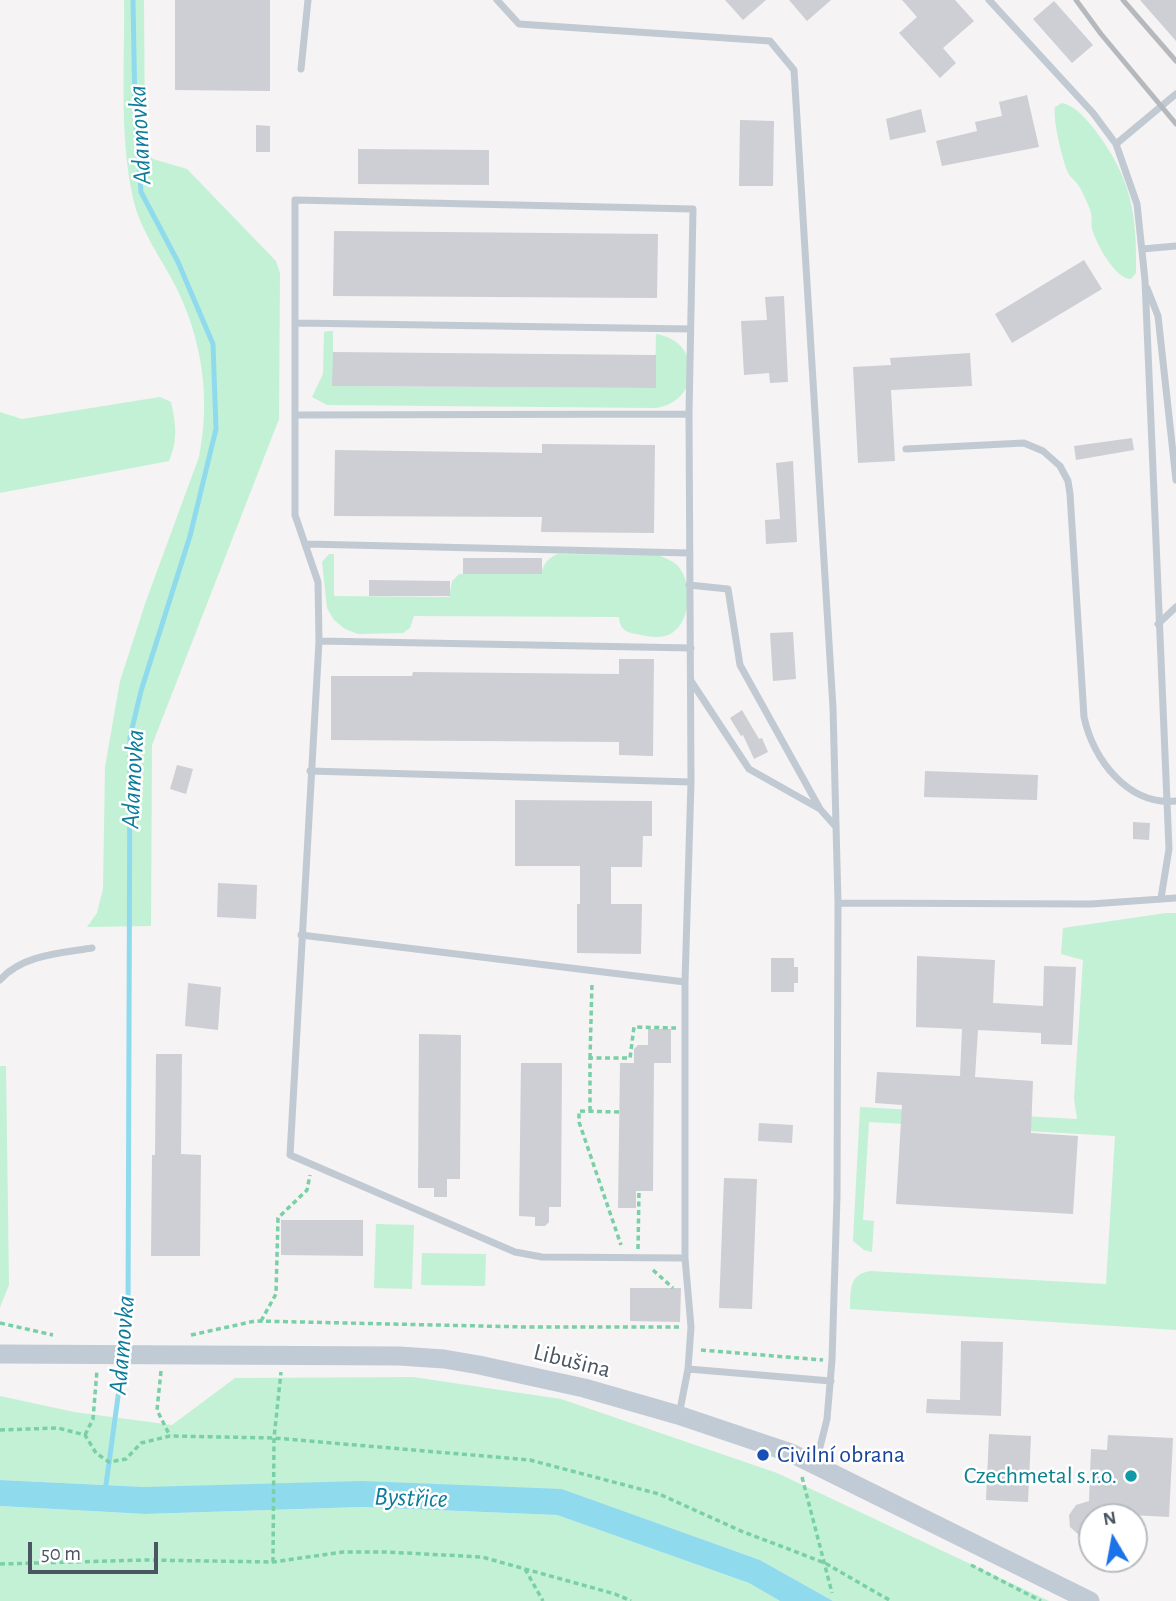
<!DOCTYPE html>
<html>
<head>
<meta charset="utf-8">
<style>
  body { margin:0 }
  #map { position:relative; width:1176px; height:1601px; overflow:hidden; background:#f5f3f3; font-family:"Alegreya Sans",sans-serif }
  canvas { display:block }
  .north { position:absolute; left:1078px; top:1503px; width:70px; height:70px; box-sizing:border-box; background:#fff; border:2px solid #b7bbc0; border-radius:50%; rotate:350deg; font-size:19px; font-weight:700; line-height:28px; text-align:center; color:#4a5661 }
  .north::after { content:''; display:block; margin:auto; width:24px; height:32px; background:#1a73e8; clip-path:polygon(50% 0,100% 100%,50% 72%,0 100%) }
  .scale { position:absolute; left:28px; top:1542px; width:130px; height:32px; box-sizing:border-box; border:4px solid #4a5661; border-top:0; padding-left:9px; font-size:21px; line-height:24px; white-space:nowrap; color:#4a5661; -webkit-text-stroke:5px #fff; paint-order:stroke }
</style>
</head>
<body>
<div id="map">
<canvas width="1176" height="1601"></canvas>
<div class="north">N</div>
<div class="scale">50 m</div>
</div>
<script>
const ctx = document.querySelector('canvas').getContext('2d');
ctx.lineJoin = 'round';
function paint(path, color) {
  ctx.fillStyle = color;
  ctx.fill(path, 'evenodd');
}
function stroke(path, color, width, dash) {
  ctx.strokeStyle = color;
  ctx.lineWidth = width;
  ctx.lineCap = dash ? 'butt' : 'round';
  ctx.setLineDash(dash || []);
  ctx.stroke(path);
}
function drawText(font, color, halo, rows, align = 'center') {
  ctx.font = font + ' "Alegreya Sans",sans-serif';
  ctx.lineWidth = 5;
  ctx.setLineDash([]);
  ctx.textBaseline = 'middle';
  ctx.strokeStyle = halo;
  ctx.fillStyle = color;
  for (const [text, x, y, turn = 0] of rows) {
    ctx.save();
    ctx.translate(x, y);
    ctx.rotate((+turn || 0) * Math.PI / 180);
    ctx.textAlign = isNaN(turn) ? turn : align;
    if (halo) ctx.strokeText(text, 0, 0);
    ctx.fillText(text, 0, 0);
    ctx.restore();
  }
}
paint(new Path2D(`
  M 124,0 L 144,0 L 145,149 L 153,159 L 187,169 L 276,261 L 280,273 L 279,419 L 152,745 L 151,926 L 87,927 L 97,913 L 103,889 L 105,767 L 120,681 L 146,601 L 199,457 C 211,398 202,338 175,285 C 160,256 140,230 133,198 C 119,134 125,65 124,0 Z
  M 1062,103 C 1076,106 1086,119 1095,130 C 1132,179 1137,214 1136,273 L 1131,279 C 1115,279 1096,243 1092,229 C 1091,223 1092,218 1091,213 C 1090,208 1087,203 1085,198 C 1080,186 1078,184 1070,176 C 1064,169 1052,117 1055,107 Z
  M 329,331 L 333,331 L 333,386 L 655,388 L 656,334 C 702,341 702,401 656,408 L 327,405 L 312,397 L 323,374 L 324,332 Z
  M 160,397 L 171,402 C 176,424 178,440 169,461 L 0,493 L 0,412 L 22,419 Z
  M 329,554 L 334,554 L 334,596 L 449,597 L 452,581 L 459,574 L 541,574 C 544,563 548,558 558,554 L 658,555 C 665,558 671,560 677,565 C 694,582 691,626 668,635 C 657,639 647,636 636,634 C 625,632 620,629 619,617 L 414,616 L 410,628 L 403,633 L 358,634 L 345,629 L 334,620 L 327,608 L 322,562 Z
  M 1166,913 L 1176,913 L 1176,1330 L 850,1309 C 851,1290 848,1275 870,1271 L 1106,1284 L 1115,1136 L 869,1122 L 863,1220 L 874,1221 L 872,1252 L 864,1250 L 853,1241 L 860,1107 L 1077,1119 L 1074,1099 L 1083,960 L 1061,954 L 1063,928 Z
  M 0,1066 L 6,1066 L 9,1285 L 0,1307 Z
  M 376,1224 L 414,1225 L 412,1289 L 374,1288 Z
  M 422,1253 L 486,1254 L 485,1286 L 421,1285 Z
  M 413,1377 L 561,1399 L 777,1473 L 1049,1601 L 833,1601 L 760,1560 L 562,1489 L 145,1487 L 0,1480 L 0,1396 L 74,1412 L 172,1425 L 235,1378 Z
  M 0,1506 L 145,1514 L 362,1507 L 557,1515 L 749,1583 L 780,1601 L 0,1601 Z`), '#c3f1d5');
paint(new Path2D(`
  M 0,1480 L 145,1487 L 362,1481 L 562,1489 L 760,1560 L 833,1601 L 780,1601 L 749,1583 L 557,1515 L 362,1507 L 145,1514 L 0,1506 Z`), '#90daee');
stroke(new Path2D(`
  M 124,1350 L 128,1321 L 130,737 L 141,691 L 190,536 L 216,429 L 213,344 L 178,262 L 141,192 L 135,112 L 133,0
  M 105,1492 L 123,1360`), '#90daee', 5);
paint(new Path2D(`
  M 175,0 L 270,0 L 270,91 L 175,90 Z
  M 725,0 L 766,0 L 743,20 Z
  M 789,0 L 831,0 L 807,21 Z
  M 902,0 L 955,0 L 974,21 L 943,48 L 956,63 L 940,78 L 899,33 L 917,17 Z
  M 1140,0 L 1176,0 L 1176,41 Z
  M 1054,1 L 1093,45 L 1072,63 L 1033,19 Z
  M 1027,95 L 1039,147 L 942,166 L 936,141 L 977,131 L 975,122 L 1002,116 L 999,102 Z
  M 921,109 L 926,132 L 890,140 L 886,119 Z
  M 740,120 L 774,121 L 773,186 L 739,186 Z
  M 256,125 L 270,126 L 270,152 L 256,152 Z
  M 358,149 L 489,150 L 489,185 L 358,184 Z
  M 334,231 L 658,234 L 657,298 L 333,296 Z
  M 1084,260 L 1102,289 L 1012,343 L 995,314 Z
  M 784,296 L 788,382 L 770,383 L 769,373 L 744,375 L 741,321 L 767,320 L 765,297 Z
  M 333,352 L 656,355 L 656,388 L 332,386 Z
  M 970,353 L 972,386 L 891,390 L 895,461 L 858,463 L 853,367 L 891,365 L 890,358 Z
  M 1132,438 L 1134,450 L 1076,460 L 1074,446 Z
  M 542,444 L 655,445 L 654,533 L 541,532 L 542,517 L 334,516 L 335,450 L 542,453 Z
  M 793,461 L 797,542 L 766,544 L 765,520 L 780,519 L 776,463 Z
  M 463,558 L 542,558 L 542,574 L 463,574 Z
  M 369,580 L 450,581 L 450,596 L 369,596 Z
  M 793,632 L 796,679 L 773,681 L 770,633 Z
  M 619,659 L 654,659 L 653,756 L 619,755 L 619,742 L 331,740 L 331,676 L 412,676 L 413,672 L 619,674 Z
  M 742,710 L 759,739 L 762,738 L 768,752 L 754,759 L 743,735 L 741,736 L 730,718 Z
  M 177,765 L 193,769 L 186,794 L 170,789 Z
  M 925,771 L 1038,775 L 1037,800 L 924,797 Z
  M 515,800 L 652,801 L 652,836 L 643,836 L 642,867 L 611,867 L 611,904 L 642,904 L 641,954 L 577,953 L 577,904 L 580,904 L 580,866 L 515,866 Z
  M 1133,822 L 1150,823 L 1149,840 L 1133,839 Z
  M 218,883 L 257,885 L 256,919 L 217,917 Z
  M 917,956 L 995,960 L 993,1003 L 1043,1006 L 1044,966 L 1076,967 L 1072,1045 L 1041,1044 L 1041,1033 L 978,1030 L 975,1077 L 1033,1081 L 1031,1133 L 1078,1136 L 1073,1214 L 896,1204 L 902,1105 L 875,1103 L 877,1072 L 960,1076 L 962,1029 L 916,1027 Z
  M 771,958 L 794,958 L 794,967 L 798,967 L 798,983 L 794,983 L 794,992 L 771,992 Z
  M 188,983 L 221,987 L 218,1030 L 185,1026 Z
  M 648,1029 L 671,1029 L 671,1063 L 654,1063 L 653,1191 L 636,1191 L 636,1208 L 618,1208 L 620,1063 L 634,1063 L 634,1049 L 638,1045 L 648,1045 Z
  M 419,1034 L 461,1035 L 460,1179 L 447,1179 L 447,1197 L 434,1197 L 434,1188 L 418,1188 Z
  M 156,1054 L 182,1054 L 181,1154 L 201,1155 L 200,1256 L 151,1256 L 152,1155 L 155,1155 Z
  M 521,1063 L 562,1063 L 561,1207 L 549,1207 L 549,1222 L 545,1226 L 535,1226 L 535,1217 L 519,1216 Z
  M 759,1123 L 793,1125 L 792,1143 L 758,1141 Z
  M 724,1178 L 757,1179 L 752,1309 L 719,1308 Z
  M 281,1220 L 363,1220 L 363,1256 L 281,1255 Z
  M 630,1288 L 681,1288 L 680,1322 L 630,1321 Z
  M 961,1341 L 1003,1342 L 1001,1416 L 926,1413 L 927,1399 L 960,1400 Z
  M 989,1434 L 1031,1436 L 1028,1502 L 986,1500 Z
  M 1108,1435 L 1173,1438 L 1169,1517 L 1112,1514 L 1111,1517 L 1092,1517 L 1092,1538 L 1080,1536 L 1070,1527 L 1069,1515 L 1076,1505 L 1089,1501 L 1091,1449 L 1107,1450 Z`), '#cdcfd5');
stroke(new Path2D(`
  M 590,1058 L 592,983
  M 590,1111 L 590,1058 L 630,1058 L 634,1027 L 676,1028
  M 619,1112 L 579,1111 L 579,1122 L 621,1245
  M 638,1249 L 639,1191
  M 653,1270 L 673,1288
  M 261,1321 L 276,1294 L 278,1218 L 307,1190 L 310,1175
  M 0,1323 L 53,1335
  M 191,1335 L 255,1321 L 526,1327 L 679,1327
  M 701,1350 L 823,1360
  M 161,1371 L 157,1410 L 170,1436
  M 0,1430 L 58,1428 L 85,1435 L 96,1453 L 109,1462 L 126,1459 L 141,1443 L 170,1436 L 274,1438 L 530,1460 L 659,1494 L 741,1531 L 825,1563 L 891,1601
  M 85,1435 L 93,1419 L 97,1370
  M 802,1477 L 832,1593
  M 273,1562 L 274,1438 L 281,1372
  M 0,1564 L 146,1560 L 273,1562 L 343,1552 L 386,1552 L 482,1557 L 615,1594 L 631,1601
  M 971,1565 L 1041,1601
  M 525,1569 L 543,1601`), '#7ad0a6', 3.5, [5, 3.5]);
stroke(new Path2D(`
  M 497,0 L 519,24 L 770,41 L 794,70 L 833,708 L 838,903 L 837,1197 L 832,1360 L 827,1419 L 816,1463
  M 989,0 L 1093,113 L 1116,144
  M 301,69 L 308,0
  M 1142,249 L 1176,246
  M 1147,288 L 1158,316 L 1176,480
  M 297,323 L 690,329
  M 296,415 L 689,414
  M 906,449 L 1024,443 L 1043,451 L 1060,466 L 1068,481 L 1070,494 L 1084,717 C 1093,759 1128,806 1176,801
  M 307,544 L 690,553
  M 689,585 L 728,589 L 740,665 L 820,809 L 836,827
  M 1158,624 L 1176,607
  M 319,641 L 691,648
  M 691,681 L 749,769 L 820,809
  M 310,771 L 691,782
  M 1161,898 L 1169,849 L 1145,280 L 1137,204 L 1116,144 L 1176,94
  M 838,903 L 1091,904 L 1176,898
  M 301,935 L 685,982
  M 0,980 C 22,955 61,953 92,948
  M 688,1369 L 831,1381
  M 679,1415 L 688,1369 L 691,1327 L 685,1258 L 685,982 L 691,782 L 689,414 L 693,209 L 295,200 L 295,515 L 318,582 L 319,641 L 290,1155 L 515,1252 L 542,1257 L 685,1258`), '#c1cad2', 7);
stroke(new Path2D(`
  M 0,1354 L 399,1356 L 444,1359 L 479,1365 L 584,1388 L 678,1415 L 791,1453 L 1090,1601`), '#c1cbd6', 19);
stroke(new Path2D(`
  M 1076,0 L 1101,34 L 1176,124
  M 1123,0 L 1176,61`), '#b5b8bd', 5);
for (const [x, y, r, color] of [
  [763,1455,7,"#1a4fb4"],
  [1131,1476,7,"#0f9aa8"]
]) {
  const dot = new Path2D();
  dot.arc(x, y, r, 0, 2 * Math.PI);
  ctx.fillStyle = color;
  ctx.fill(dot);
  stroke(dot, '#fff', 2.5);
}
drawText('24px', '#4a5661', '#fff', [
  ["Libušina",572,1361,14]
]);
drawText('24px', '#164399', '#fff', [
  ["Civilní obrana",777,1455]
], 'left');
drawText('24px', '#0d838f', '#fff', [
  ["Czechmetal s.r.o.",1117,1476]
], 'right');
drawText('italic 26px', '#0c7c9b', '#fff', [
  ["Adamovka",140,135,-93],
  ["Adamovka",133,779,-87],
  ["Adamovka",122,1345,-85],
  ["Bystřice",411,1498,2]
]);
</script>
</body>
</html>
